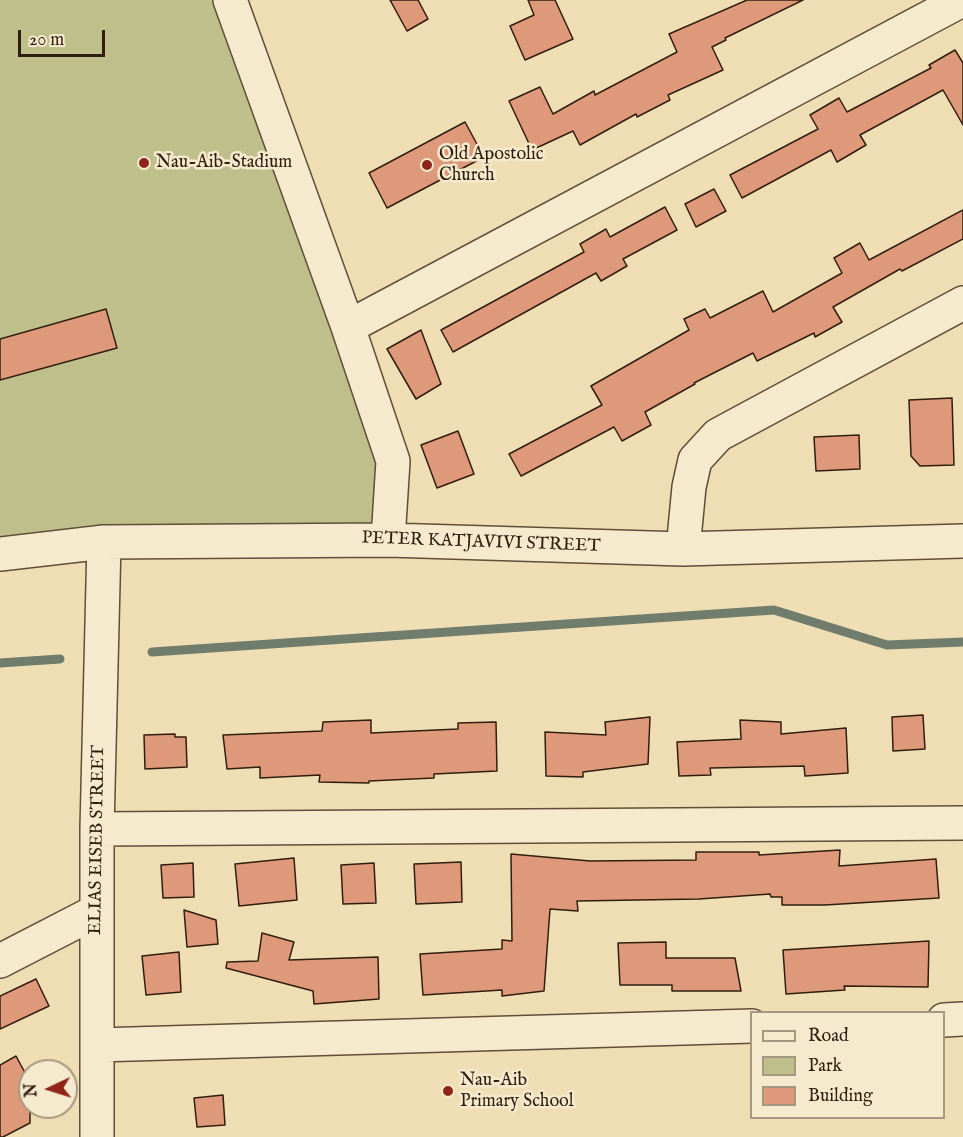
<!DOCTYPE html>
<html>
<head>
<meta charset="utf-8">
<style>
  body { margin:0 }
  #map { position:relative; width:963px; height:1137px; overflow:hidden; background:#efddb4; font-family:"IM FELL English",serif }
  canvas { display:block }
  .legend { position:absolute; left:750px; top:1011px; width:195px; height:108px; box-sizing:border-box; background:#f5e9ce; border:2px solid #a79881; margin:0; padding:8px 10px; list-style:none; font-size:18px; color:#311e0e }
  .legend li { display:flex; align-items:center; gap:12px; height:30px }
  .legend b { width:30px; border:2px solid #a79881 }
  .north { position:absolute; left:18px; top:1059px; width:60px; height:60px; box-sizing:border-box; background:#f5e9ce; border:2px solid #a79881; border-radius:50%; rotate:266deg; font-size:16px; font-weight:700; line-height:24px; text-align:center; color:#311e0e }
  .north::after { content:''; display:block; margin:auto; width:21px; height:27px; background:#8f2418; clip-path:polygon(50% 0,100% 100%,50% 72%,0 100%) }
  .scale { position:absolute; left:18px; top:30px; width:87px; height:27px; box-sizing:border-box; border:3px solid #311e0e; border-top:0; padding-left:8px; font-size:18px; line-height:21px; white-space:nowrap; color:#311e0e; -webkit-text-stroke:4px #f5e9ce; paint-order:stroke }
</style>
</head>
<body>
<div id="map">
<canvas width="963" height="1137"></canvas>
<ul class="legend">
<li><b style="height:8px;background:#f5e9ce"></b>Road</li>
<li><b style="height:16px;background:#bebf8a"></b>Park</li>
<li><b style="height:16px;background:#de987a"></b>Building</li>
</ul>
<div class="north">N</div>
<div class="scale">20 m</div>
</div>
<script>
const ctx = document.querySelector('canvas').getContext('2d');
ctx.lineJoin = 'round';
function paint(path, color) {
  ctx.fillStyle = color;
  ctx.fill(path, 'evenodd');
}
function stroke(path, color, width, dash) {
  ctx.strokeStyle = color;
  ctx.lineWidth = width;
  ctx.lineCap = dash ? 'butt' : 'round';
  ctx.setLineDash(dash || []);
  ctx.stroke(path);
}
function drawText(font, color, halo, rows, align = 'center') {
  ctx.font = font + ' "IM FELL English",serif';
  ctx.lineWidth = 5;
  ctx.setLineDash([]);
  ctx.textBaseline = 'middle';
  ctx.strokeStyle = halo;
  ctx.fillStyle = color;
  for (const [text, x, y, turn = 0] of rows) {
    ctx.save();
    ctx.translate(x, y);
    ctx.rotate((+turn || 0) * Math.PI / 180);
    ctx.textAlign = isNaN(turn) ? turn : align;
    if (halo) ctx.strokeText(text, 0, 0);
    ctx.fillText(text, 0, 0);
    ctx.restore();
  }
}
paint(new Path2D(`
  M 0,0 L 230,0 L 393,461 L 388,540 L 0,554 Z`), '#bebf8a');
stroke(new Path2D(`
  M 152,652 L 774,610 L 887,645 L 963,642
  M 0,663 L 60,659`), '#707d6d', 9);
const building = new Path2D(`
  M 390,0 L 418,0 L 428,19 L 407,31 Z
  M 528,0 L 555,0 L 573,39 L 525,60 L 510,26 L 534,15 Z
  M 747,0 L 803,0 L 725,38 L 726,40 L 712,47 L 723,70 L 668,95 L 670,100 L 637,117 L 636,114 L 580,145 L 573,131 L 532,150 L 509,101 L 540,87 L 553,114 L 594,91 L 595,95 L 677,52 L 669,34 Z
  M 955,50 L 963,63 L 963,125 L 943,90 L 860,135 L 866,145 L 837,162 L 831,150 L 742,198 L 730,175 L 818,129 L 810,115 L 839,98 L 847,112 L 931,68 L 929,65 Z
  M 465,122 L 484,157 L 387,208 L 369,173 Z
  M 714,189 L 726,211 L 696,227 L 685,204 Z
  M 665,207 L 677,230 L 623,259 L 627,266 L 601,281 L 596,273 L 453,352 L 441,330 L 584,252 L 580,244 L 606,229 L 610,237 Z
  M 963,210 L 963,239 L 902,271 L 900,269 L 833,307 L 842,322 L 815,337 L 814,333 L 757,361 L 753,353 L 694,383 L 695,384 L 645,412 L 651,425 L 622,441 L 614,427 L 521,476 L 509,454 L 602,405 L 591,386 L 689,330 L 684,319 L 705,309 L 710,318 L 763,291 L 773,312 L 842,273 L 834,258 L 860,243 L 869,260 Z
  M 106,309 L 117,348 L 0,380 L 0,339 Z
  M 421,330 L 441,384 L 416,399 L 387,349 Z
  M 952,398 L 954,465 L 920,466 L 911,456 L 909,400 Z
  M 458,431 L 474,474 L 437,488 L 421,445 Z
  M 859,435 L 860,469 L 816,471 L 814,437 Z
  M 923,715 L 925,749 L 893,751 L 892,717 Z
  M 650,717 L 648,764 L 583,772 L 583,777 L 546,776 L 545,732 L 606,735 L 605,722 Z
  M 371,720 L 371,733 L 458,729 L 458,723 L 496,722 L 497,771 L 434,774 L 434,778 L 369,781 L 369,783 L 319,782 L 320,775 L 260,778 L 260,767 L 227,769 L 223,735 L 322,731 L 323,722 Z
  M 740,720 L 781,722 L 781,734 L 846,728 L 848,773 L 805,776 L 804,766 L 710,768 L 711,775 L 679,776 L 677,742 L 741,739 Z
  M 175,734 L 175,737 L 186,737 L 187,767 L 145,769 L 144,735 Z
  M 840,850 L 839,866 L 936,859 L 939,898 L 825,905 L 782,905 L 782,897 L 771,897 L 770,894 L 699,899 L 577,901 L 578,911 L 550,909 L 544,991 L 502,996 L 502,990 L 423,995 L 420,954 L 502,949 L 502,940 L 512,941 L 511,854 L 590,861 L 696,860 L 696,852 L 759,852 L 759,855 Z
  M 294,858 L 297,900 L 239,906 L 235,864 Z
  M 461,862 L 462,902 L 416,904 L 414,864 Z
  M 193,863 L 194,897 L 163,898 L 161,865 Z
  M 374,863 L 376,903 L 343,904 L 341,865 Z
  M 184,910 L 216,920 L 218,944 L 187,947 Z
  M 262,933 L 294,942 L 289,960 L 378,957 L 379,999 L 314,1004 L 313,991 L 226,968 L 227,962 L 258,961 Z
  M 929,941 L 928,987 L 844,986 L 845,990 L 786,994 L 783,950 Z
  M 666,942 L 666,958 L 735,958 L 741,991 L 672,991 L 672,985 L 620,985 L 618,943 Z
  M 179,952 L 181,992 L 146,995 L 142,956 Z
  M 36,979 L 49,1006 L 0,1029 L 0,996 Z
  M 16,1056 L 30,1082 L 30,1123 L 3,1137 L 0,1137 L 0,1065 Z
  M 223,1095 L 225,1125 L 197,1127 L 194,1098 Z`);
paint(building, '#de987a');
stroke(building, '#311e0e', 1.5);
const street = new Path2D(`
  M 230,0 L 348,327 L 393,461 L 388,540
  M 348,327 L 962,0
  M 683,549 L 689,487 L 695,460 L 718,435 L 963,303
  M 0,554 L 104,542 L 388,540 L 683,549 L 963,541
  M 97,829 L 963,823
  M 0,961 L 97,911
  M 944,1020 L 963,1019
  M 97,1045 L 752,1026
  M 97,1137 L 97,829 L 104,542`);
stroke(street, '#604e38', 36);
stroke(street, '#f5e9ce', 33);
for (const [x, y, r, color] of [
  [144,163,6,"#8f2418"],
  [427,165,6,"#8f2418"],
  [448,1091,6,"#8f2418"]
]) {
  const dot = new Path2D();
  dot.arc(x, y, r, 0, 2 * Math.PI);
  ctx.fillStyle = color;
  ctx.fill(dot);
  stroke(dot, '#f5e9ce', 2);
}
drawText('18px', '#311e0e', '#f5e9ce', [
  ["Old Apostolic",439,155],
  ["Church",439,176],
  ["Nau-Aib-Stadium",156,163],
  ["Nau-Aib",460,1081],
  ["Primary School",460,1102]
], 'left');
drawText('18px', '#311e0e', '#f5e9ce', [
  ["PETER KATJAVIVI STREET",481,543,2],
  ["ELIAS EISEB STREET",98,840,-89]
]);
</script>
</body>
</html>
